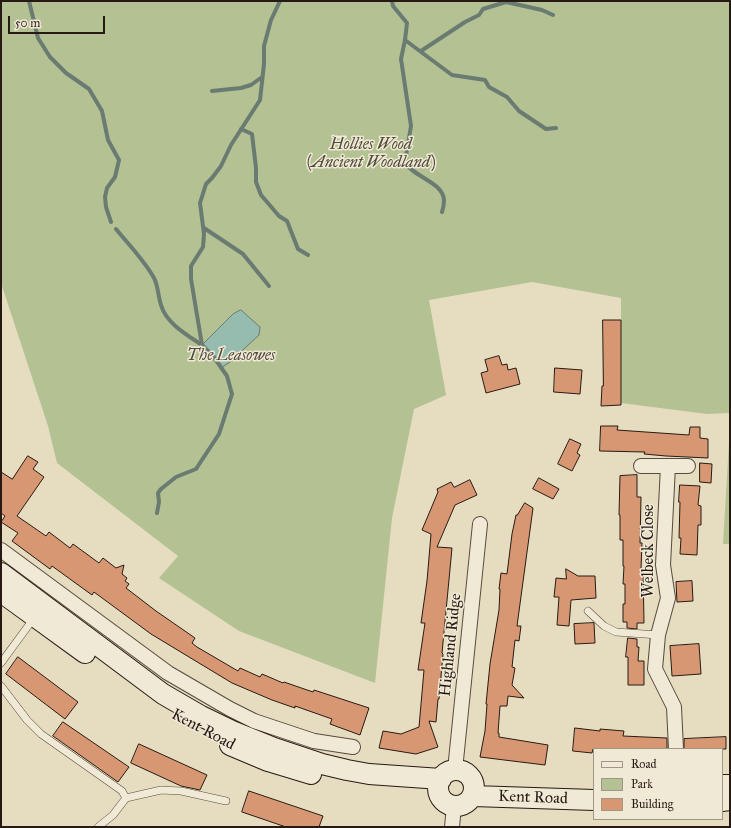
<!DOCTYPE html>
<html>
<head>
<meta charset="utf-8">
<style>
  body { margin:0 }
  #map { position:relative; width:731px; height:828px; overflow:hidden; background:#e6ddc0; font-family:"IM FELL Great Primer",serif }
  canvas { display:block }
  .frame { position:absolute; inset:0; border:2px solid #271a14; pointer-events:none }
  .legend { position:absolute; left:593px; top:748px; width:130px; height:72px; box-sizing:border-box; background:#efe9d6; border:1px solid #9f9688; margin:0; padding:5px 7px; list-style:none; font-size:12px; color:#271a14 }
  .legend li { display:flex; align-items:center; gap:8px; height:20px }
  .legend b { width:20px; border:1px solid #9f9688 }
  .scale { position:absolute; left:8px; top:16px; width:97px; height:18px; box-sizing:border-box; border:2px solid #271a14; border-top:0; padding-left:5px; font-size:12px; line-height:14px; white-space:nowrap; color:#271a14; -webkit-text-stroke:3px #efe9d6; paint-order:stroke }
</style>
</head>
<body>
<div id="map">
<canvas width="731" height="828"></canvas>
<div class="frame"></div>
<ul class="legend">
<li><b style="height:5px;background:#efe9d6"></b>Road</li>
<li><b style="height:11px;background:#b4c193"></b>Park</li>
<li><b style="height:11px;background:#d89773"></b>Building</li>
</ul>
<div class="scale">50 m</div>
</div>
<script>
const ctx = document.querySelector('canvas').getContext('2d');
ctx.lineJoin = 'round';
function paint(path, color) {
  ctx.fillStyle = color;
  ctx.fill(path, 'evenodd');
}
function stroke(path, color, width, dash) {
  ctx.strokeStyle = color;
  ctx.lineWidth = width;
  ctx.lineCap = dash ? 'butt' : 'round';
  ctx.setLineDash(dash || []);
  ctx.stroke(path);
}
function drawText(font, color, halo, rows, align = 'center') {
  ctx.font = font + ' "IM FELL Great Primer",serif';
  ctx.lineWidth = 3;
  ctx.setLineDash([]);
  ctx.textBaseline = 'middle';
  ctx.strokeStyle = halo;
  ctx.fillStyle = color;
  for (const [text, x, y, turn = 0] of rows) {
    ctx.save();
    ctx.translate(x, y);
    ctx.rotate((+turn || 0) * Math.PI / 180);
    ctx.textAlign = isNaN(turn) ? turn : align;
    if (halo) ctx.strokeText(text, 0, 0);
    ctx.fillText(text, 0, 0);
    ctx.restore();
  }
}
paint(new Path2D(`
  M 1,1 L 730,1 L 730,413 L 707,414 L 621,403 L 621,298 L 532,282 L 429,300 L 446,395 L 414,409 L 392,518 L 375,683 L 239,631 L 159,578 L 178,556 L 57,463 L 48,426 L 1,283 Z
  M 730,426 L 730,544 L 723,544 Z`), '#b4c193');
const water = new Path2D(`
  M 241,310 L 260,327 L 259,335 L 230,362 L 221,368 L 213,356 L 202,345 L 233,314 Z`);
paint(water, '#96bcb0');
stroke(water, '#6a7b72', 1);
stroke(new Path2D(`
  M 29,1 L 38,38 L 50,57 L 66,73 L 89,89 L 102,111 L 108,140 L 119,160 L 115,177 L 107,188 L 105,197 L 106,207 L 111,222
  M 392,1 L 393,6 L 407,23 L 405,40 L 452,75 L 485,80 L 489,87 L 507,97 L 519,111 L 546,129 L 556,128
  M 405,40 L 401,59 L 411,126 L 405,162 C 413,177 443,182 444,200 C 444,204 443,209 442,212
  M 421,51 L 465,22 L 479,15 L 483,9 L 506,2 L 542,10 L 553,15
  M 212,91 L 241,88 L 251,85 L 262,77
  M 241,129 L 252,134 L 256,168 L 256,182 L 261,195 L 279,216 L 287,221 L 298,249 L 308,255
  M 204,228 L 243,254 L 269,286
  M 116,229 C 129,245 144,260 154,278 C 158,285 158,296 161,305 C 166,323 187,335 202,345
  M 157,513 L 159,502 L 158,493 L 161,489 L 176,477 L 196,469 L 219,434 L 232,394 L 227,376 L 213,356 L 202,345 L 191,279 L 191,266 L 203,247 L 204,234 L 200,203 L 206,184 L 212,178 L 221,166 L 231,145 L 260,100 L 264,64 L 264,46 L 271,20 L 280,1`), '#6a7b72', 4);
const building = new Path2D(`
  M 603,320 L 621,320 L 621,405 L 601,406 L 602,386 L 603,386 Z
  M 499,356 L 502,365 L 507,364 L 508,370 L 516,368 L 520,384 L 486,393 L 481,373 L 488,371 L 485,360 Z
  M 555,368 L 582,370 L 580,394 L 554,392 Z
  M 601,426 L 618,426 L 617,430 L 689,435 L 690,427 L 700,427 L 700,438 L 708,439 L 708,458 L 666,456 L 644,454 L 645,452 L 600,451 Z
  M 570,439 L 581,444 L 577,453 L 580,455 L 572,471 L 558,464 Z
  M 28,456 L 38,462 L 33,469 L 44,477 L 17,516 L 46,536 L 49,532 L 70,548 L 73,544 L 99,563 L 103,558 L 116,568 L 124,565 L 122,574 L 127,578 L 125,581 L 129,584 L 126,588 L 156,611 L 195,638 L 192,643 L 197,647 L 238,671 L 240,668 L 260,677 L 262,674 L 283,683 L 284,682 L 313,692 L 314,690 L 369,708 L 360,735 L 330,724 L 332,719 L 295,706 L 295,708 L 272,700 L 232,683 L 151,634 L 94,592 L 92,595 L 52,566 L 50,569 L 12,541 L 18,533 L 1,522 L 5,516 L 1,513 L 1,472 L 12,479 Z
  M 700,463 L 712,464 L 711,483 L 700,482 Z
  M 637,475 L 637,497 L 641,497 L 640,543 L 642,543 L 641,569 L 643,569 L 644,623 L 637,623 L 637,629 L 627,628 L 627,622 L 623,622 L 623,604 L 625,604 L 625,584 L 623,584 L 624,566 L 623,566 L 623,540 L 620,540 L 620,515 L 619,515 L 620,476 Z
  M 539,478 L 559,489 L 553,499 L 533,489 Z
  M 470,480 L 477,495 L 455,505 L 437,547 L 452,548 L 442,653 L 443,654 L 439,699 L 438,699 L 436,722 L 429,721 L 438,747 L 416,754 L 379,748 L 383,731 L 401,734 L 419,727 L 424,670 L 418,670 L 425,623 L 421,623 L 427,581 L 431,534 L 422,530 L 438,492 L 437,489 L 451,482 L 454,487 Z
  M 680,485 L 700,486 L 698,505 L 701,506 L 701,525 L 698,525 L 697,555 L 680,554 L 681,538 L 679,538 L 680,502 L 679,502 Z
  M 525,503 L 533,508 L 517,626 L 521,626 L 519,641 L 515,640 L 512,667 L 515,668 L 512,685 L 524,698 L 508,696 L 507,706 L 500,706 L 498,733 L 499,733 L 499,737 L 548,745 L 545,765 L 480,757 L 485,731 L 487,704 L 486,704 L 490,664 L 499,610 L 500,589 L 499,589 L 501,573 L 507,574 L 512,534 L 516,515 L 517,515 Z
  M 566,569 L 578,576 L 595,576 L 596,598 L 571,600 L 569,626 L 557,625 L 559,597 L 554,597 L 556,578 L 566,579 Z
  M 692,581 L 693,601 L 677,602 L 676,582 Z
  M 594,623 L 595,643 L 575,644 L 574,624 Z
  M 628,638 L 637,639 L 637,647 L 639,647 L 638,661 L 644,661 L 644,685 L 628,685 L 628,657 L 626,657 Z
  M 699,644 L 701,674 L 672,676 L 670,646 Z
  M 18,657 L 78,702 L 65,719 L 6,674 Z
  M 63,722 L 129,767 L 118,782 L 53,736 Z
  M 575,728 L 600,731 L 600,729 L 624,731 L 623,736 L 667,738 L 667,749 L 593,749 L 592,753 L 573,751 Z
  M 726,737 L 726,749 L 684,749 L 684,739 Z
  M 139,744 L 207,775 L 200,790 L 181,786 L 131,763 Z
  M 249,791 L 323,816 L 319,827 L 286,827 L 242,812 Z`);
paint(building, '#d89773');
stroke(building, '#271a14', 1);
const service = new Path2D(`
  M 588,611 L 604,626 L 616,632 L 658,635
  M 1,663 L 34,618
  M 1,686 L 27,720 L 41,734 L 122,791 L 126,798 L 113,815 L 98,827
  M 126,798 L 161,790 L 181,791 L 226,801`);
const minor = new Path2D(`
  M 641,466 L 688,466
  M 668,466 L 663,565 L 668,598 L 658,635 L 655,669 L 674,707 L 676,749
  M 1,550 L 168,673 L 230,709 L 254,721 L 314,741 L 353,747
  M 455,770 L 480,524
  M 452,827 L 454,806`);
const secondary = new Path2D(`
  M 1,573 L 163,694 L 201,716 L 232,731 L 274,748 L 322,764 L 347,770 L 369,774 L 441,779
  M 1,592 L 85,653
  M 230,745 L 268,761 L 311,774
  M438 788a18 18 0 1 1 36 0a18 18 0 1 1-36 0Z
  M 722,785 L 730,785
  M 473,796 L 594,800
  M 722,801 L 730,800`);
stroke(service, '#574b3f', 8);
stroke(minor, '#574b3f', 16);
stroke(secondary, '#271a14', 22);
stroke(service, '#efe9d6', 7);
stroke(minor, '#efe9d6', 14);
stroke(secondary, '#efe9d6', 20);
drawText('italic 16px', '#514c3a', '#efe9d6', [
  ["Hollies Wood",371,145],
  ["(Ancient Woodland)",371,163],
  ["The Leasowes",231,356]
]);
drawText('16px', '#271a14', '#efe9d6', [
  ["Welbeck Close",649,551,-90],
  ["Highland Ridge",451,645,-84],
  ["Kent Road",203,730,28],
  ["Kent Road",533,798,2]
]);
</script>
</body>
</html>
